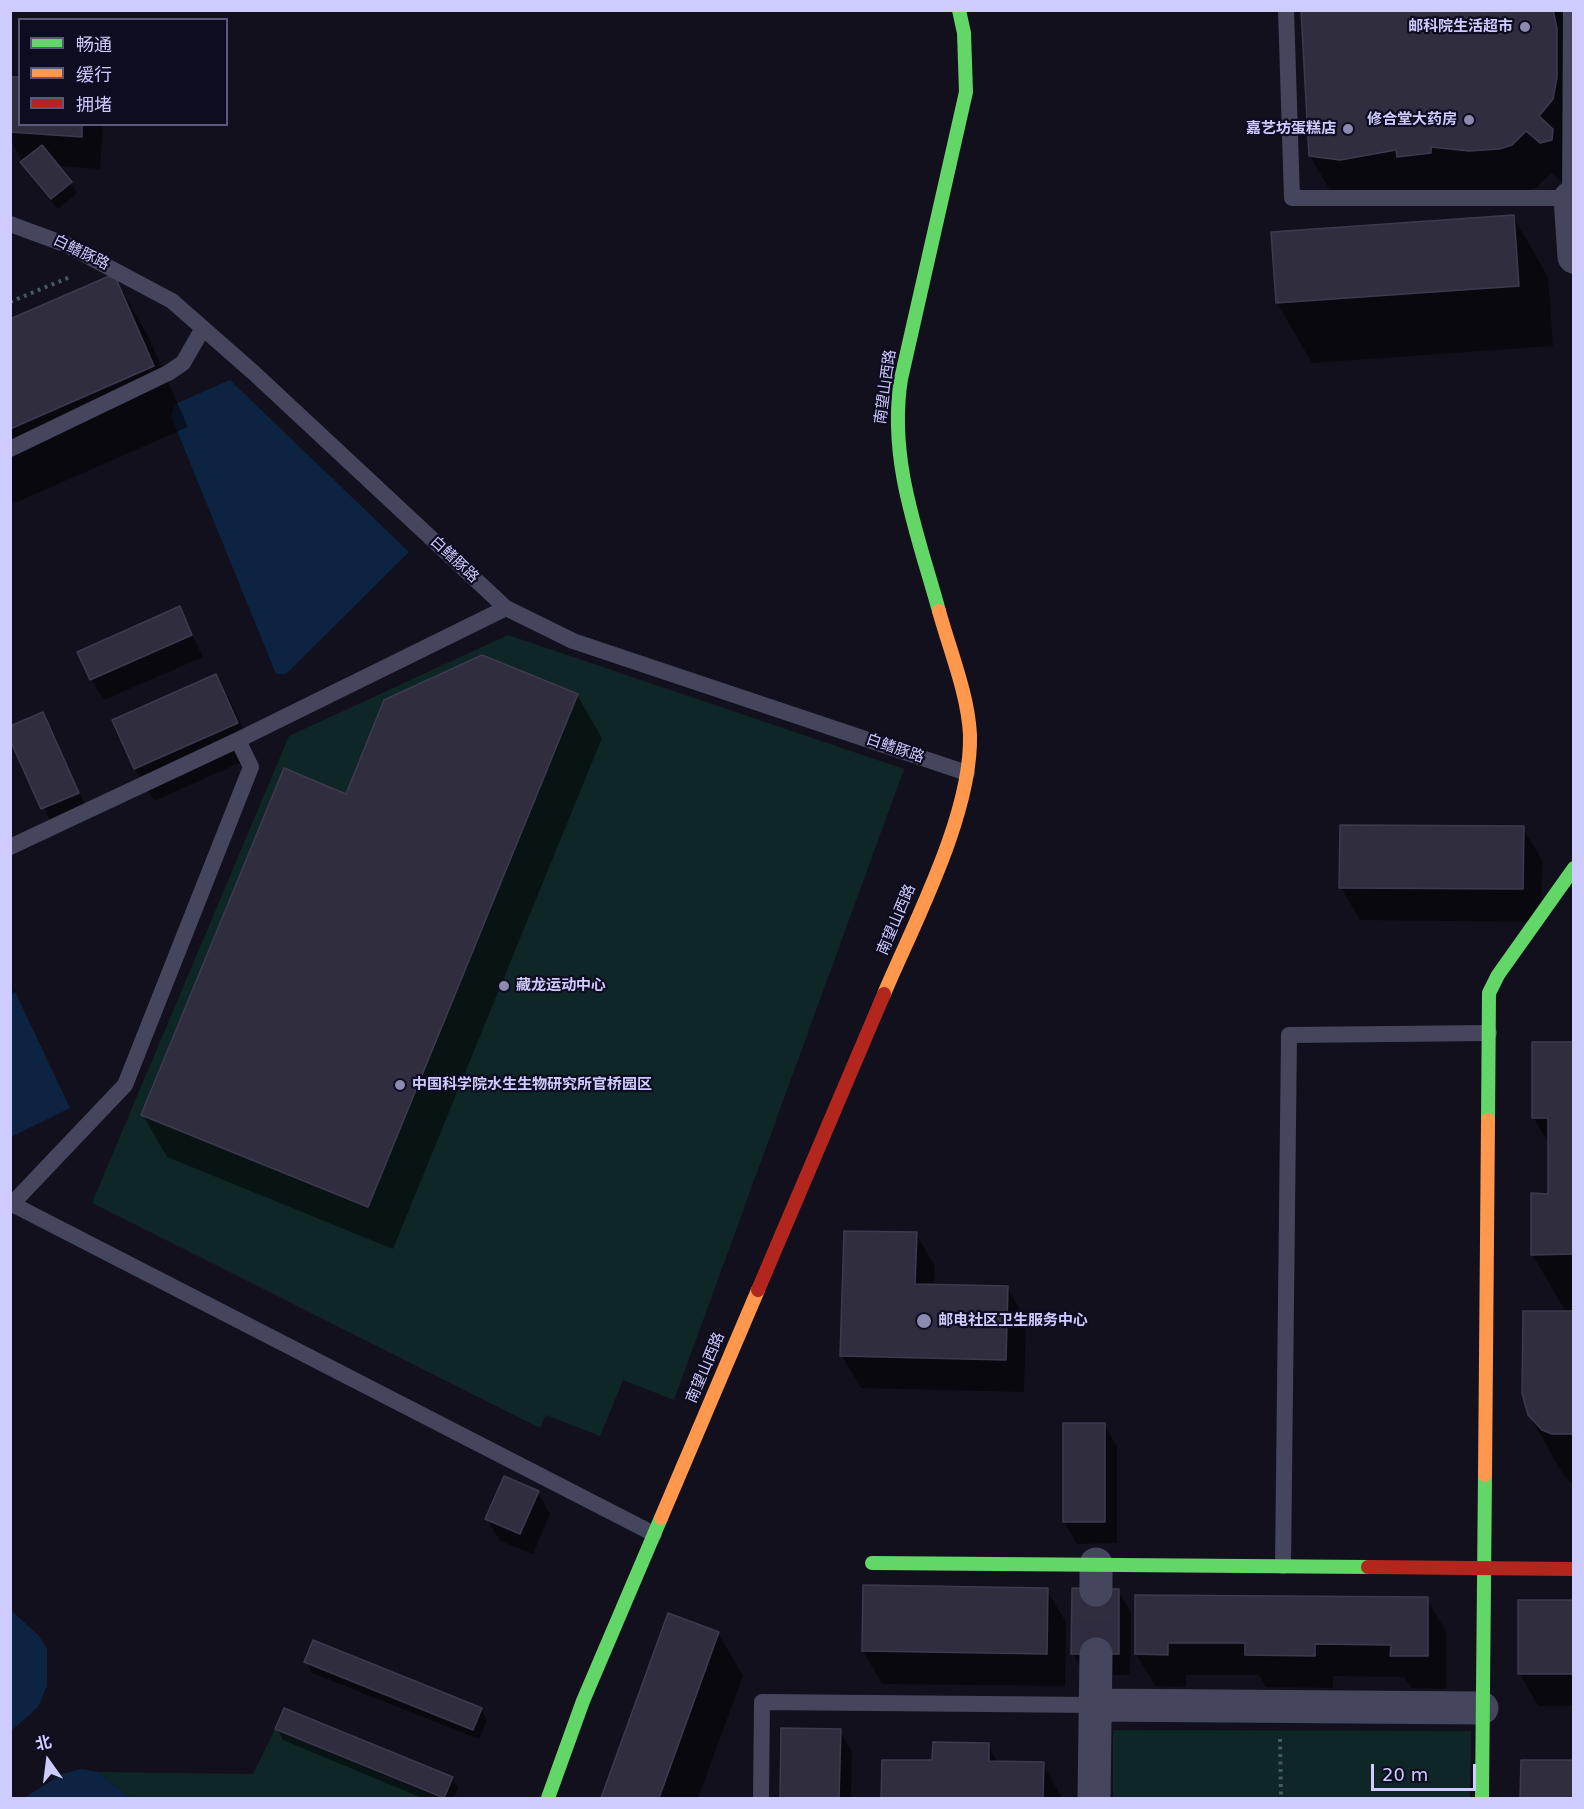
<!DOCTYPE html>
<html>
<head>
<meta charset="utf-8">
<style>
  body { margin:0 }
  #map { position:relative; width:1584px; height:1809px; overflow:hidden; background:#12101c; font-family:"DejaVu Sans","Noto Sans SC",sans-serif }
  canvas { display:block }
  .frame { position:absolute; inset:0; border:12px solid #cecbff; pointer-events:none }
  .legend { position:absolute; left:18px; top:18px; width:210px; height:108px; box-sizing:border-box; background:#0e0c20; border:2px solid #5b5879; margin:0; padding:8px 10px; list-style:none; font-size:18px; color:#cecbff }
  .legend li { display:flex; align-items:center; gap:12px; height:30px }
  .legend b { width:30px; border:2px solid #5b5879 }
  .north { position:absolute; left:18px; top:1731px; width:60px; height:60px; -webkit-text-stroke:4px #0e0c20; paint-order:stroke; rotate:346deg; font-size:16px; font-weight:700; line-height:24px; text-align:center; color:#cecbff }
  .north::after { content:''; display:block; margin:auto; width:21px; height:27px; background:#cecbff; clip-path:polygon(50% 0,100% 100%,50% 72%,0 100%) }
  .scale { position:absolute; left:1371px; top:1764px; width:105px; height:27px; box-sizing:border-box; border:3px solid #cecbff; border-top:0; padding-left:8px; font-size:18px; line-height:21px; white-space:nowrap; color:#cecbff; -webkit-text-stroke:4px #0e0c20; paint-order:stroke }
</style>
</head>
<body>
<div id="map">
<canvas width="1584" height="1809"></canvas>
<div class="frame"></div>
<ul class="legend">
<li><b style="height:8px;background:#63d668"></b>畅通</li>
<li><b style="height:8px;background:#ff974d"></b>缓行</li>
<li><b style="height:8px;background:#b3261e"></b>拥堵</li>
</ul>
<div class="north">北</div>
<div class="scale">20 m</div>
</div>
<script>
const ctx = document.querySelector('canvas').getContext('2d');
ctx.lineJoin = 'round';
function paint(path, color) {
  ctx.fillStyle = color;
  ctx.fill(path, 'evenodd');
}
function stroke(path, color, width, dash) {
  ctx.strokeStyle = color;
  ctx.lineWidth = width;
  ctx.lineCap = dash ? 'butt' : 'round';
  ctx.setLineDash(dash || []);
  ctx.stroke(path);
}
function drawText(font, color, halo, rows, align = 'center') {
  ctx.font = font + ' "DejaVu Sans","Noto Sans SC",sans-serif';
  ctx.lineWidth = 4.5;
  ctx.setLineDash([]);
  ctx.textBaseline = 'middle';
  ctx.strokeStyle = halo;
  ctx.fillStyle = color;
  for (const [text, x, y, turn = 0] of rows) {
    ctx.save();
    ctx.translate(x, y);
    ctx.rotate((+turn || 0) * Math.PI / 180);
    ctx.textAlign = isNaN(turn) ? turn : align;
    if (halo) ctx.strokeText(text, 0, 0);
    ctx.fillText(text, 0, 0);
    ctx.restore();
  }
}
paint(new Path2D(`
  M 508,635 L 904,769 L 674,1400 L 623,1380 L 600,1436 L 546,1415 L 540,1428 L 92,1203 L 289,736 Z
  M 275,1729 L 439,1798 L 131,1798 L 98,1772 L 253,1774 Z
  M 1113,1730 L 1471,1731 L 1470,1798 L 1113,1798 Z`), '#0f2626');
paint(new Path2D(`
  M 230,380 L 409,552 L 286,674 L 276,674 L 171,416 L 175,404 Z
  M 10,981 L 70,1108 L 11,1137 L 10,1137 Z
  M 10,1609 L 39,1636 L 47,1649 L 47,1686 L 38,1707 L 11,1731 Z
  M 81,1769 L 98,1772 L 131,1798 L 24,1798 L 62,1774 Z`), '#0c2341');
paint(new Path2D(`
  M 1303,10 L 1560,10 L 1565,20 L 1566,185 L 1551,173 L 1536,188 L 1524,191 L 1494,194 L 1455,190 L 1455,196 L 1335,199 L 1310,156 Z
  M 10,78 L 20,124 L 103,124 L 100,169 L 57,166 L 77,193 L 58,209 L 28,173 L 10,138 Z
  M 1513,216 L 1548,277 L 1553,346 L 1312,363 L 1277,303 Z
  M 113,275 L 148,336 L 188,427 L 10,505 L 10,320 Z
  M 179,608 L 203,657 L 104,700 L 91,679 Z
  M 215,676 L 234,708 L 255,756 L 154,801 L 135,768 L 114,721 Z
  M 577,695 L 602,738 L 393,1249 L 167,1157 L 143,1115 L 347,796 Z
  M 42,714 L 90,815 L 55,830 L 10,737 Z
  M 1523,828 L 1542,860 L 1541,922 L 1360,920 L 1341,888 Z
  M 10,980 L 16,992 L 10,995 Z
  M 1574,1044 L 1574,1485 L 1564,1476 L 1529,1415 L 1566,1312 L 1532,1254 L 1549,1195 L 1550,1146 L 1533,1117 Z
  M 916,1234 L 935,1266 L 934,1285 L 1007,1287 L 1026,1320 L 1024,1392 L 861,1388 L 842,1356 Z
  M 1104,1425 L 1117,1446 L 1117,1543 L 1077,1544 L 1064,1522 Z
  M 538,1492 L 550,1514 L 533,1554 L 500,1541 L 487,1519 Z
  M 864,1587 L 1047,1590 L 1066,1622 L 1065,1686 L 882,1684 L 863,1651 Z
  M 1118,1591 L 1131,1612 L 1130,1675 L 1085,1675 L 1073,1653 Z
  M 1137,1597 L 1427,1599 L 1446,1631 L 1446,1689 L 1411,1688 L 1404,1677 L 1333,1676 L 1333,1688 L 1266,1687 L 1259,1675 L 1186,1675 L 1186,1687 L 1155,1686 L 1136,1654 Z
  M 1574,1601 L 1574,1706 L 1538,1706 L 1520,1674 Z
  M 669,1615 L 718,1633 L 743,1676 L 698,1798 L 602,1798 Z
  M 306,1662 L 481,1709 L 487,1720 L 479,1739 L 312,1673 Z
  M 277,1729 L 452,1778 L 458,1788 L 454,1798 L 422,1798 L 283,1740 Z
  M 783,1729 L 840,1731 L 852,1752 L 851,1798 L 781,1798 Z
  M 988,1745 L 998,1763 L 1043,1763 L 1062,1798 L 883,1798 L 883,1761 L 934,1762 Z
  M 1522,1761 L 1574,1762 L 1574,1798 L 1522,1798 Z`), '#0007');
const building = new Path2D(`
  M 1301,10 L 1553,10 L 1557,29 L 1557,77 L 1553,99 L 1539,116 L 1553,129 L 1552,140 L 1540,143 L 1526,131 L 1512,145 L 1499,149 L 1469,151 L 1431,147 L 1431,153 L 1397,157 L 1396,150 L 1340,160 L 1309,156 Z
  M 10,77 L 20,77 L 20,124 L 82,124 L 82,137 L 10,132 Z
  M 42,145 L 72,182 L 51,199 L 20,162 Z
  M 1514,215 L 1519,286 L 1276,303 L 1271,232 Z
  M 114,274 L 154,366 L 10,429 L 10,319 Z
  M 180,606 L 192,635 L 90,680 L 77,652 Z
  M 482,655 L 578,694 L 368,1207 L 141,1115 L 284,768 L 346,794 L 384,700 Z
  M 216,674 L 238,723 L 134,769 L 112,720 Z
  M 43,712 L 79,793 L 41,809 L 10,740 L 10,726 Z
  M 1340,825 L 1524,826 L 1523,889 L 1339,888 Z
  M 1532,1042 L 1574,1042 L 1574,1254 L 1531,1255 L 1531,1193 L 1548,1194 L 1548,1118 L 1532,1118 Z
  M 844,1231 L 917,1232 L 915,1284 L 1008,1286 L 1006,1360 L 840,1356 Z
  M 1523,1311 L 1574,1311 L 1574,1434 L 1552,1434 L 1542,1430 L 1528,1415 L 1522,1393 Z
  M 1063,1423 L 1105,1423 L 1105,1522 L 1063,1522 Z
  M 504,1476 L 539,1491 L 520,1534 L 485,1519 Z
  M 863,1585 L 1048,1588 L 1047,1654 L 862,1651 Z
  M 1072,1588 L 1119,1589 L 1119,1654 L 1071,1654 Z
  M 1135,1595 L 1428,1597 L 1428,1656 L 1390,1656 L 1391,1645 L 1315,1644 L 1315,1656 L 1245,1655 L 1245,1643 L 1168,1643 L 1168,1655 L 1135,1654 Z
  M 1518,1600 L 1574,1600 L 1574,1674 L 1518,1674 Z
  M 668,1613 L 719,1632 L 659,1798 L 601,1798 Z
  M 313,1640 L 482,1708 L 473,1730 L 304,1662 Z
  M 284,1708 L 453,1777 L 444,1798 L 275,1729 Z
  M 781,1728 L 841,1729 L 839,1798 L 780,1798 Z
  M 933,1742 L 989,1743 L 989,1761 L 1044,1762 L 1043,1798 L 881,1798 L 882,1760 L 932,1760 Z
  M 1521,1760 L 1574,1760 L 1574,1798 L 1520,1798 Z`);
paint(building, '#302e3e');
stroke(building, '#3d3a50', 1.5);
stroke(new Path2D(`
  M 1096,1654 L 1096,1590`), '#2e2c3e', 33, [33, 16]);
stroke(new Path2D(`
  M 10,302 L 70,277
  M 1280,1739 L 1281,1798`), '#475763', 4, [3, 4.5]);
stroke(new Path2D(`
  M 1286,10 L 1292,198 L 1570,198 L 1571,10
  M 10,224 L 67,245 L 172,301 L 254,373 L 506,608 L 573,641 L 967,773
  M 10,449 L 168,373 L 183,363 L 203,328
  M 10,847 L 238,740 L 506,608
  M 10,1203 L 654,1534
  M 10,1206 L 125,1085 L 251,767 L 238,740
  M 1283,1566 L 1289,1035 L 1489,1033
  M 761,1798 L 762,1702 L 1095,1705`), '#45465d', 16);
stroke(new Path2D(`
  M 1570,198 L 1574,257
  M 1096,1564 L 1096,1590
  M 1095,1705 L 1482,1708
  M 1094,1798 L 1096,1654`), '#45465d', 33);
stroke(new Path2D(`
  M 939,611 C 918,535 888,460 901,379 L 966,92 L 964,33 L 959,10
  M 1488,1120 L 1489,993 L 1498,975 L 1574,868
  M 872,1563 L 1368,1567
  M 548,1798 L 583,1701 L 661,1518
  M 1482,1798 L 1485,1475`), '#63d668', 14);
stroke(new Path2D(`
  M 884,994 C 915,921 972,814 970,735 C 968,694 950,651 939,611
  M 1485,1475 L 1488,1120
  M 661,1518 L 758,1290`), '#ff974d', 14);
stroke(new Path2D(`
  M 758,1290 L 884,994
  M 1368,1567 L 1574,1569`), '#b3261e', 14);
for (const [x, y, r, color] of [
  [1525,27,6,"#8c8ab0"],
  [1469,120,6,"#8c8ab0"],
  [1348,129,6,"#8c8ab0"],
  [504,986,6,"#8c8ab0"],
  [400,1085,6,"#8c8ab0"],
  [924,1321,8,"#8c8ab0"]
]) {
  const dot = new Path2D();
  dot.arc(x, y, r, 0, 2 * Math.PI);
  ctx.fillStyle = color;
  ctx.fill(dot);
  stroke(dot, '#0e0c20', 2);
}
drawText('bold 15px', '#cecbff', '#0e0c20', [
  ["邮科院生活超市",1513,27],
  ["修合堂大药房",1457,120],
  ["嘉艺坊蛋糕店",1336,129],
  ["藏龙运动中心",516,986,"left"],
  ["中国科学院水生生物研究所官桥园区",412,1085,"left"],
  ["邮电社区卫生服务中心",938,1321,"left"]
], 'right');
drawText('15px', '#cecbff', '#0e0c20', [
  ["白鳍豚路",81,253,26],
  ["南望山西路",886,387,-82],
  ["白鳍豚路",454,560,43],
  ["白鳍豚路",895,749,19],
  ["南望山西路",897,920,-67],
  ["南望山西路",706,1368,-67]
]);
</script>
</body>
</html>
